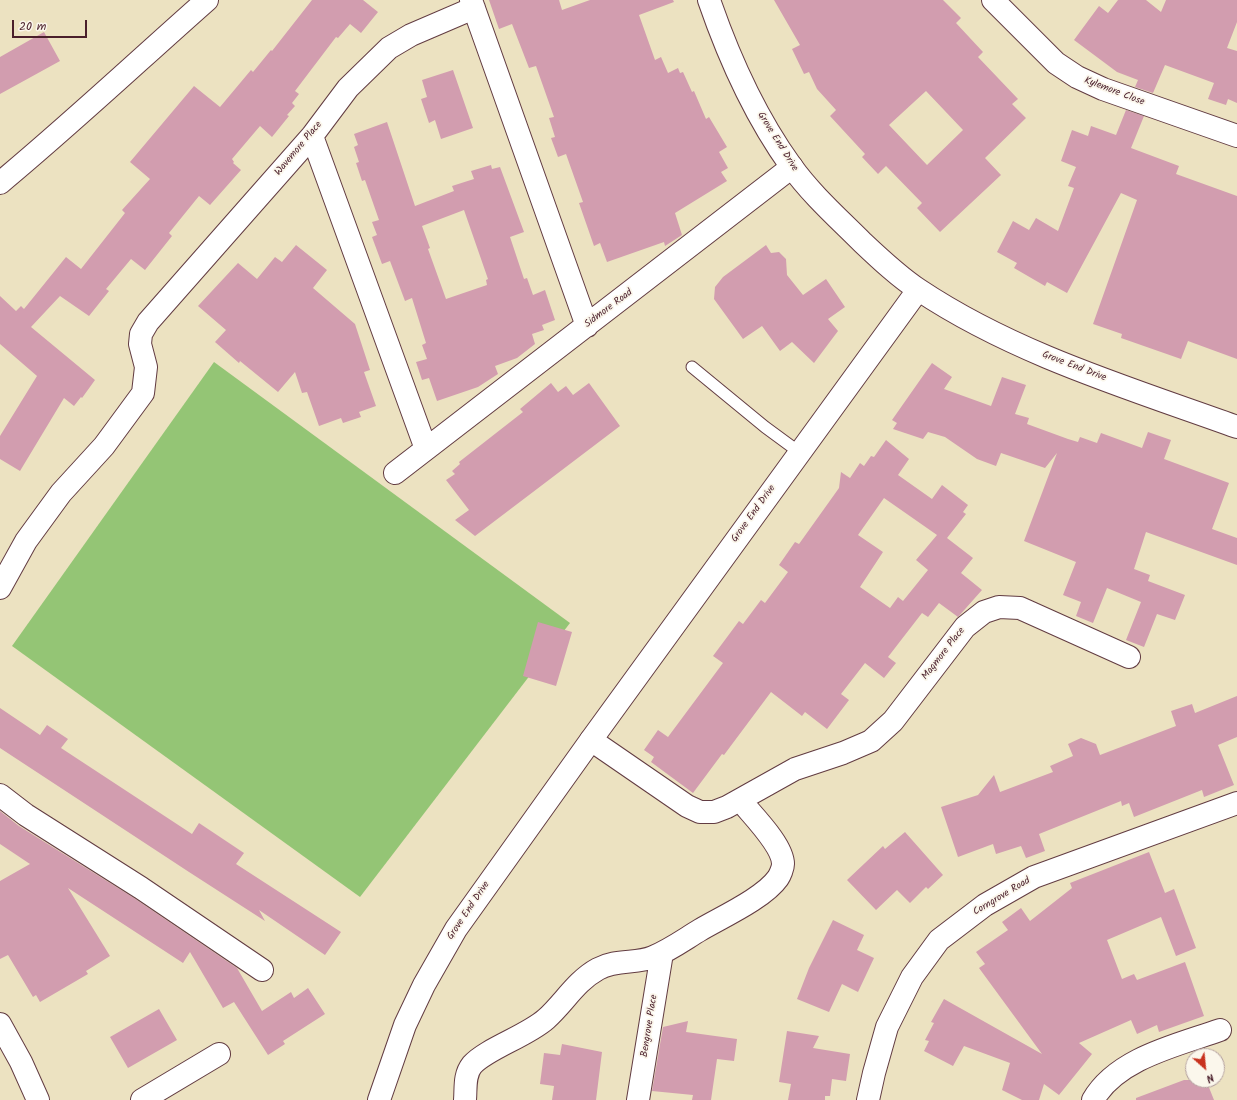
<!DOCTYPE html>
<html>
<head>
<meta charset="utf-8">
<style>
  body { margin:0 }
  #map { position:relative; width:1237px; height:1100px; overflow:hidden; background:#ece2c1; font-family:Kalam,sans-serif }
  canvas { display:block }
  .north { position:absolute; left:1185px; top:1048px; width:40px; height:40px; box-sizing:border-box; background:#fbf7ec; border:1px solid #b4a19f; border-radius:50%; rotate:153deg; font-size:11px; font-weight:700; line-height:16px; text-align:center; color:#4a1f2b }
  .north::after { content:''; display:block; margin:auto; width:14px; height:18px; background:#c8321e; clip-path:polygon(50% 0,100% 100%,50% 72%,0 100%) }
  .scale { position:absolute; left:12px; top:20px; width:75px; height:18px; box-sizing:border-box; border:2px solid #4a1f2b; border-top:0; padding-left:5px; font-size:12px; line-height:14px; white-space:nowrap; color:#4a1f2b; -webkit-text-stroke:3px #fbf7ec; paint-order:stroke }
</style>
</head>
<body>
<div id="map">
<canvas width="1237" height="1100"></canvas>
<div class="north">N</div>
<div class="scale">20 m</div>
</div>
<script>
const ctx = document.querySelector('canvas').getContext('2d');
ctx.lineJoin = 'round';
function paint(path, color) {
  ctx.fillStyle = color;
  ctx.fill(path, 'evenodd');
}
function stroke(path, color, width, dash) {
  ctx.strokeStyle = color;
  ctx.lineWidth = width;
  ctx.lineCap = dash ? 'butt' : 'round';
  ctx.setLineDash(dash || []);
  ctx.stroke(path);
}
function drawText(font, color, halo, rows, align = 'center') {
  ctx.font = font + ' Kalam,sans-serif';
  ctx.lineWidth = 3.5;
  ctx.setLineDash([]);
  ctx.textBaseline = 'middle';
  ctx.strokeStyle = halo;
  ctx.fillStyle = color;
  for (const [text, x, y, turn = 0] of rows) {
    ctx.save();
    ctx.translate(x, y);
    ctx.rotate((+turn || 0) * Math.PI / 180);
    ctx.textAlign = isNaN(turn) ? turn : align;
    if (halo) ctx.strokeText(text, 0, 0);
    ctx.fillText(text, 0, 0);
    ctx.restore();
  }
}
paint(new Path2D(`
  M 214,362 L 570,623 L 360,897 L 12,646 Z`), '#94c575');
paint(new Path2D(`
  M 312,0 L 363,0 L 378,12 L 361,33 L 350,24 L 338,38 L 336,37 L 295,91 L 299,94 L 292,103 L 295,106 L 287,115 L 289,116 L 272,137 L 260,126 L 232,159 L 234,162 L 233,163 L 241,170 L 210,205 L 199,196 L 169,233 L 172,236 L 145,270 L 131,259 L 106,289 L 109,291 L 89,316 L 60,296 L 31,327 L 95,380 L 82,398 L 81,397 L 74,406 L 64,398 L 20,471 L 0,459 L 0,436 L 37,376 L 0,344 L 0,296 L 16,311 L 21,306 L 24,309 L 66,257 L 81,269 L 125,213 L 122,210 L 150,179 L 130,162 L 194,86 L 220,107 L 251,70 L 253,72 L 271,50 L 272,51 Z
  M 489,0 L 559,0 L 562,10 L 590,0 L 673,0 L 674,2 L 639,15 L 655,60 L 661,57 L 668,73 L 678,68 L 680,73 L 683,72 L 692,92 L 694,91 L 706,119 L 709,117 L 727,147 L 719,152 L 728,168 L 721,172 L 727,181 L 675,213 L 682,235 L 665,246 L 664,242 L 607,262 L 600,243 L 594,246 L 579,203 L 583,202 L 566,154 L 558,157 L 551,138 L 555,137 L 549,118 L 554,117 L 536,66 L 529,68 L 512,24 L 499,29 Z
  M 774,0 L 943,0 L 961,18 L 956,23 L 983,52 L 978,57 L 1018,99 L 1012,104 L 1026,118 L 985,158 L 1001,175 L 940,232 L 917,208 L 922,203 L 886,166 L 878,174 L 862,157 L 865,154 L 830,116 L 836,110 L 817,89 L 809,72 L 804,74 L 792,49 L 800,45 ZM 926,91 L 963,130 L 927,165 L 889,125 Z
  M 1118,0 L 1146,0 L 1161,12 L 1166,0 L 1237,0 L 1237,22 L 1227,48 L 1237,51 L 1237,103 L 1228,99 L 1226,105 L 1208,99 L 1214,83 L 1165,65 L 1153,93 L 1135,87 L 1138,80 L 1117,72 L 1074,40 L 1099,6 L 1108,13 Z
  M 44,32 L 60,61 L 0,94 L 0,57 Z
  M 453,70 L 473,128 L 441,139 L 435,120 L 429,123 L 421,99 L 427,97 L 422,80 Z
  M 1126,110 L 1144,116 L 1131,148 L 1179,166 L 1176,174 L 1237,196 L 1237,359 L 1188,341 L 1181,359 L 1121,338 L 1122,334 L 1093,324 L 1137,200 L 1121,193 L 1067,293 L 1047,282 L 1045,286 L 1014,268 L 1017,263 L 997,252 L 1013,221 L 1029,230 L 1036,218 L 1058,231 L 1074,188 L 1068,186 L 1076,167 L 1061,161 L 1072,130 L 1088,136 L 1091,126 L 1116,135 Z
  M 387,122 L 415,206 L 454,191 L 452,186 L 474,179 L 471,171 L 491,165 L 492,169 L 500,167 L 524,232 L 510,237 L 524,279 L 527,278 L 533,295 L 545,290 L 555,320 L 542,325 L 544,330 L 532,334 L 535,344 L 517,358 L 495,366 L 498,374 L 478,387 L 437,401 L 429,378 L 422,380 L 416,362 L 427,359 L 422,345 L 426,343 L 412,298 L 405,301 L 390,261 L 382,264 L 372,237 L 377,235 L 372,222 L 379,220 L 365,180 L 362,181 L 356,163 L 359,162 L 354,147 L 358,145 L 354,134 ZM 464,210 L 488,279 L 486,280 L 487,285 L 446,299 L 428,249 L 430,248 L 422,226 Z
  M 296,245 L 327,270 L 313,288 L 355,324 L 370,370 L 364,372 L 376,406 L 359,412 L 361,417 L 343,423 L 341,418 L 319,426 L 307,392 L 302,393 L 295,372 L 278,392 L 240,361 L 239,363 L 215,342 L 226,330 L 198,306 L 238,263 L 257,279 L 275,257 L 282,262 Z
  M 766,245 L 771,253 L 779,252 L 786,259 L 787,275 L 803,295 L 826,279 L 845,307 L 828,319 L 838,331 L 814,363 L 792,342 L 780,351 L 762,326 L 743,339 L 714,299 L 715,287 L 723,277 Z
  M 932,363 L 952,377 L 944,389 L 991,406 L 1002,377 L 1026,385 L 1015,414 L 1029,418 L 1027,424 L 1068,439 L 1078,442 L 1080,437 L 1097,443 L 1101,433 L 1142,448 L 1148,432 L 1171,440 L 1164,459 L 1229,483 L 1212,529 L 1237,538 L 1237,565 L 1146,532 L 1134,569 L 1150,575 L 1148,581 L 1185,595 L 1175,620 L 1157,614 L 1144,647 L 1126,640 L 1141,602 L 1107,588 L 1093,623 L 1076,616 L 1081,602 L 1063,595 L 1076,562 L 1024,541 L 1057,453 L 1045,468 L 1001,453 L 996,466 L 977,459 L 945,437 L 928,432 L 923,439 L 893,429 L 897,423 L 892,420 Z
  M 551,383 L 558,392 L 566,386 L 573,395 L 589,383 L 620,426 L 475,536 L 455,520 L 469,510 L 446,480 L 455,474 L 452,471 L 460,464 L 459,462 L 523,412 L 520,409 Z
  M 886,440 L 909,459 L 898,475 L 932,499 L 942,485 L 968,505 L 963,512 L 966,514 L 947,538 L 973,558 L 961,573 L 982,590 L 958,617 L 939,603 L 928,617 L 922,613 L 888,657 L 896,663 L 884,678 L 865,663 L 841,694 L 849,700 L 827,729 L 805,712 L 802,716 L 771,692 L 724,755 L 722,754 L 693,793 L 651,762 L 654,757 L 644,750 L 658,730 L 668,737 L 723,663 L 713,656 L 739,621 L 743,624 L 761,600 L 765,603 L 788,572 L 779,565 L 795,542 L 799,544 L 839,488 L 841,472 L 850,478 L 860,463 L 864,466 L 871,456 L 874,457 ZM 884,498 L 937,535 L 916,560 L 928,570 L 903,601 L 898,597 L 890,608 L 860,587 L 883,552 L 858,535 Z
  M 538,622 L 572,632 L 556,686 L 523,676 Z
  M 1237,696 L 1237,737 L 1218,745 L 1234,785 L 1204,797 L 1202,790 L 1134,817 L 1129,803 L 1122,806 L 1121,801 L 1039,834 L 1045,851 L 1026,858 L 1021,846 L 996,854 L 993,844 L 958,857 L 941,807 L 978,795 L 994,775 L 1000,792 L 1053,772 L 1050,766 L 1073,756 L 1068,744 L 1081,738 L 1096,744 L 1100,755 L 1176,726 L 1171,711 L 1192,704 L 1195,713 Z
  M 0,708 L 40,735 L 47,725 L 68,739 L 61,748 L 192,834 L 199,823 L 244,853 L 236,864 L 341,932 L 325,955 L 259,910 L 265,921 L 189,872 L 0,748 Z
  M 0,811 L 19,826 L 134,898 L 237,968 L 262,1011 L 291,992 L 294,998 L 308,988 L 325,1014 L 283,1041 L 285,1044 L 268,1055 L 234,1002 L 223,1008 L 190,952 L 183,963 L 68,888 L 110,956 L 86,971 L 88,974 L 40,1002 L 36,995 L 33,997 L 8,955 L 0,959 L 0,881 L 30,864 L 0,844 Z
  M 905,832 L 943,875 L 928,889 L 926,887 L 910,903 L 897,890 L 876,910 L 847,880 L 883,846 L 885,849 Z
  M 1149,852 L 1165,893 L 1174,889 L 1196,948 L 1176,956 L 1161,917 L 1107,940 L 1122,979 L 1134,974 L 1137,980 L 1185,962 L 1204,1016 L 1159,1032 L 1157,1025 L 1137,1034 L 1131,1020 L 1079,1043 L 1092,1054 L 1059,1095 L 1044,1084 L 1039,1100 L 1022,1100 L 1002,1090 L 1010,1063 L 964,1046 L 953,1066 L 924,1051 L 929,1041 L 925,1040 L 934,1023 L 931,1022 L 944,999 L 1042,1054 L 979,968 L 985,964 L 976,952 L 1008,930 L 1002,922 L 1021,908 L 1030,921 L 1072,888 L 1070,883 Z
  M 833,920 L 864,935 L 857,950 L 874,958 L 858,992 L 842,984 L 829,1012 L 797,999 L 809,968 Z
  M 159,1009 L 177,1040 L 128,1068 L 110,1037 Z
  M 688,1021 L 686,1032 L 737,1039 L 734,1061 L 717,1059 L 711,1100 L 692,1100 L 693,1095 L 652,1091 L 663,1027 Z
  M 787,1031 L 819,1036 L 813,1048 L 850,1054 L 846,1081 L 832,1079 L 830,1096 L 825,1096 L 825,1100 L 788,1100 L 791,1084 L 779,1082 Z
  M 562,1044 L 602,1052 L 596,1100 L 552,1100 L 554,1086 L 540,1084 L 544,1053 L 560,1055 Z
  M 1184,1080 L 1206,1080 L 1214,1100 L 1136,1100 L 1136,1098 Z`), '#d29daf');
const service = new Path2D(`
  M 692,367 L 765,427 L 799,452`);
const minor = new Path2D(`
  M 471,0 L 587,326
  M 993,0 L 1056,63 L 1077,77 L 1103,89 L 1237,136
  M 312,136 L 426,449
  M 0,183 C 71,124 138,61 207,0
  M 395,473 L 792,167
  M 0,588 L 26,541 L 61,493 L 104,446 L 143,393 L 146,367 L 140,344 L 141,334 L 148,322 L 312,136 L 348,88 L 389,48 L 411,35 L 474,8
  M 591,740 L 687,806 L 700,812 L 714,812 L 727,807 L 795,769 L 843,753 L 871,741 L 893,721 L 965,627 L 984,612 L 999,607 L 1020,608 L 1129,657
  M 0,795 L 26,815 L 141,888 L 262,970
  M 0,1024 L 21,1062 L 38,1100
  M 142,1100 L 219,1054
  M 465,1100 C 466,1088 464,1075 472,1065 C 486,1049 527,1036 546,1019 C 564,1003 576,981 598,969 C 616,959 637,964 653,957 C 670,950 685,939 700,930 C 722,917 764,898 778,878 C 780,875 783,868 783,864 C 783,845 752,815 740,800
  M 638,1100 L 662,953
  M 868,1100 L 874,1073 L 887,1027 L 912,977 L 939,940 L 985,905 L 1034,877 L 1237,803
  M 1093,1100 C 1117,1058 1178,1045 1220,1030`);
const tertiary = new Path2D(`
  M 709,0 C 729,58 755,116 791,166 C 811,194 838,218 862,242 C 880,259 899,277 919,290 C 1015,354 1129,388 1237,427
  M 379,1100 L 405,1025 L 424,985 L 456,929 L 591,740 L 918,290`);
stroke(service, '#623c42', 13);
stroke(minor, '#623c42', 24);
stroke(tertiary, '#623c42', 24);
stroke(service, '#fff', 11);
stroke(minor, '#fff', 22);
stroke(tertiary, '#fff', 22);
drawText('10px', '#4a1f2b', '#fbf7ec', [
  ["Kylemore Close",1114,92,21],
  ["Grove End Drive",777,142,58],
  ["Wavemore Place",299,149,-50],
  ["Sidmore Road",609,309,-37],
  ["Grove End Drive",1074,367,21],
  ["Grove End Drive",754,514,-54],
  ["Magmore Place",944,654,-52],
  ["Corngrove Road",1002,897,-31],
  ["Grove End Drive",469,911,-56],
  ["Bengrove Place",650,1026,-81]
]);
</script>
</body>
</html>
